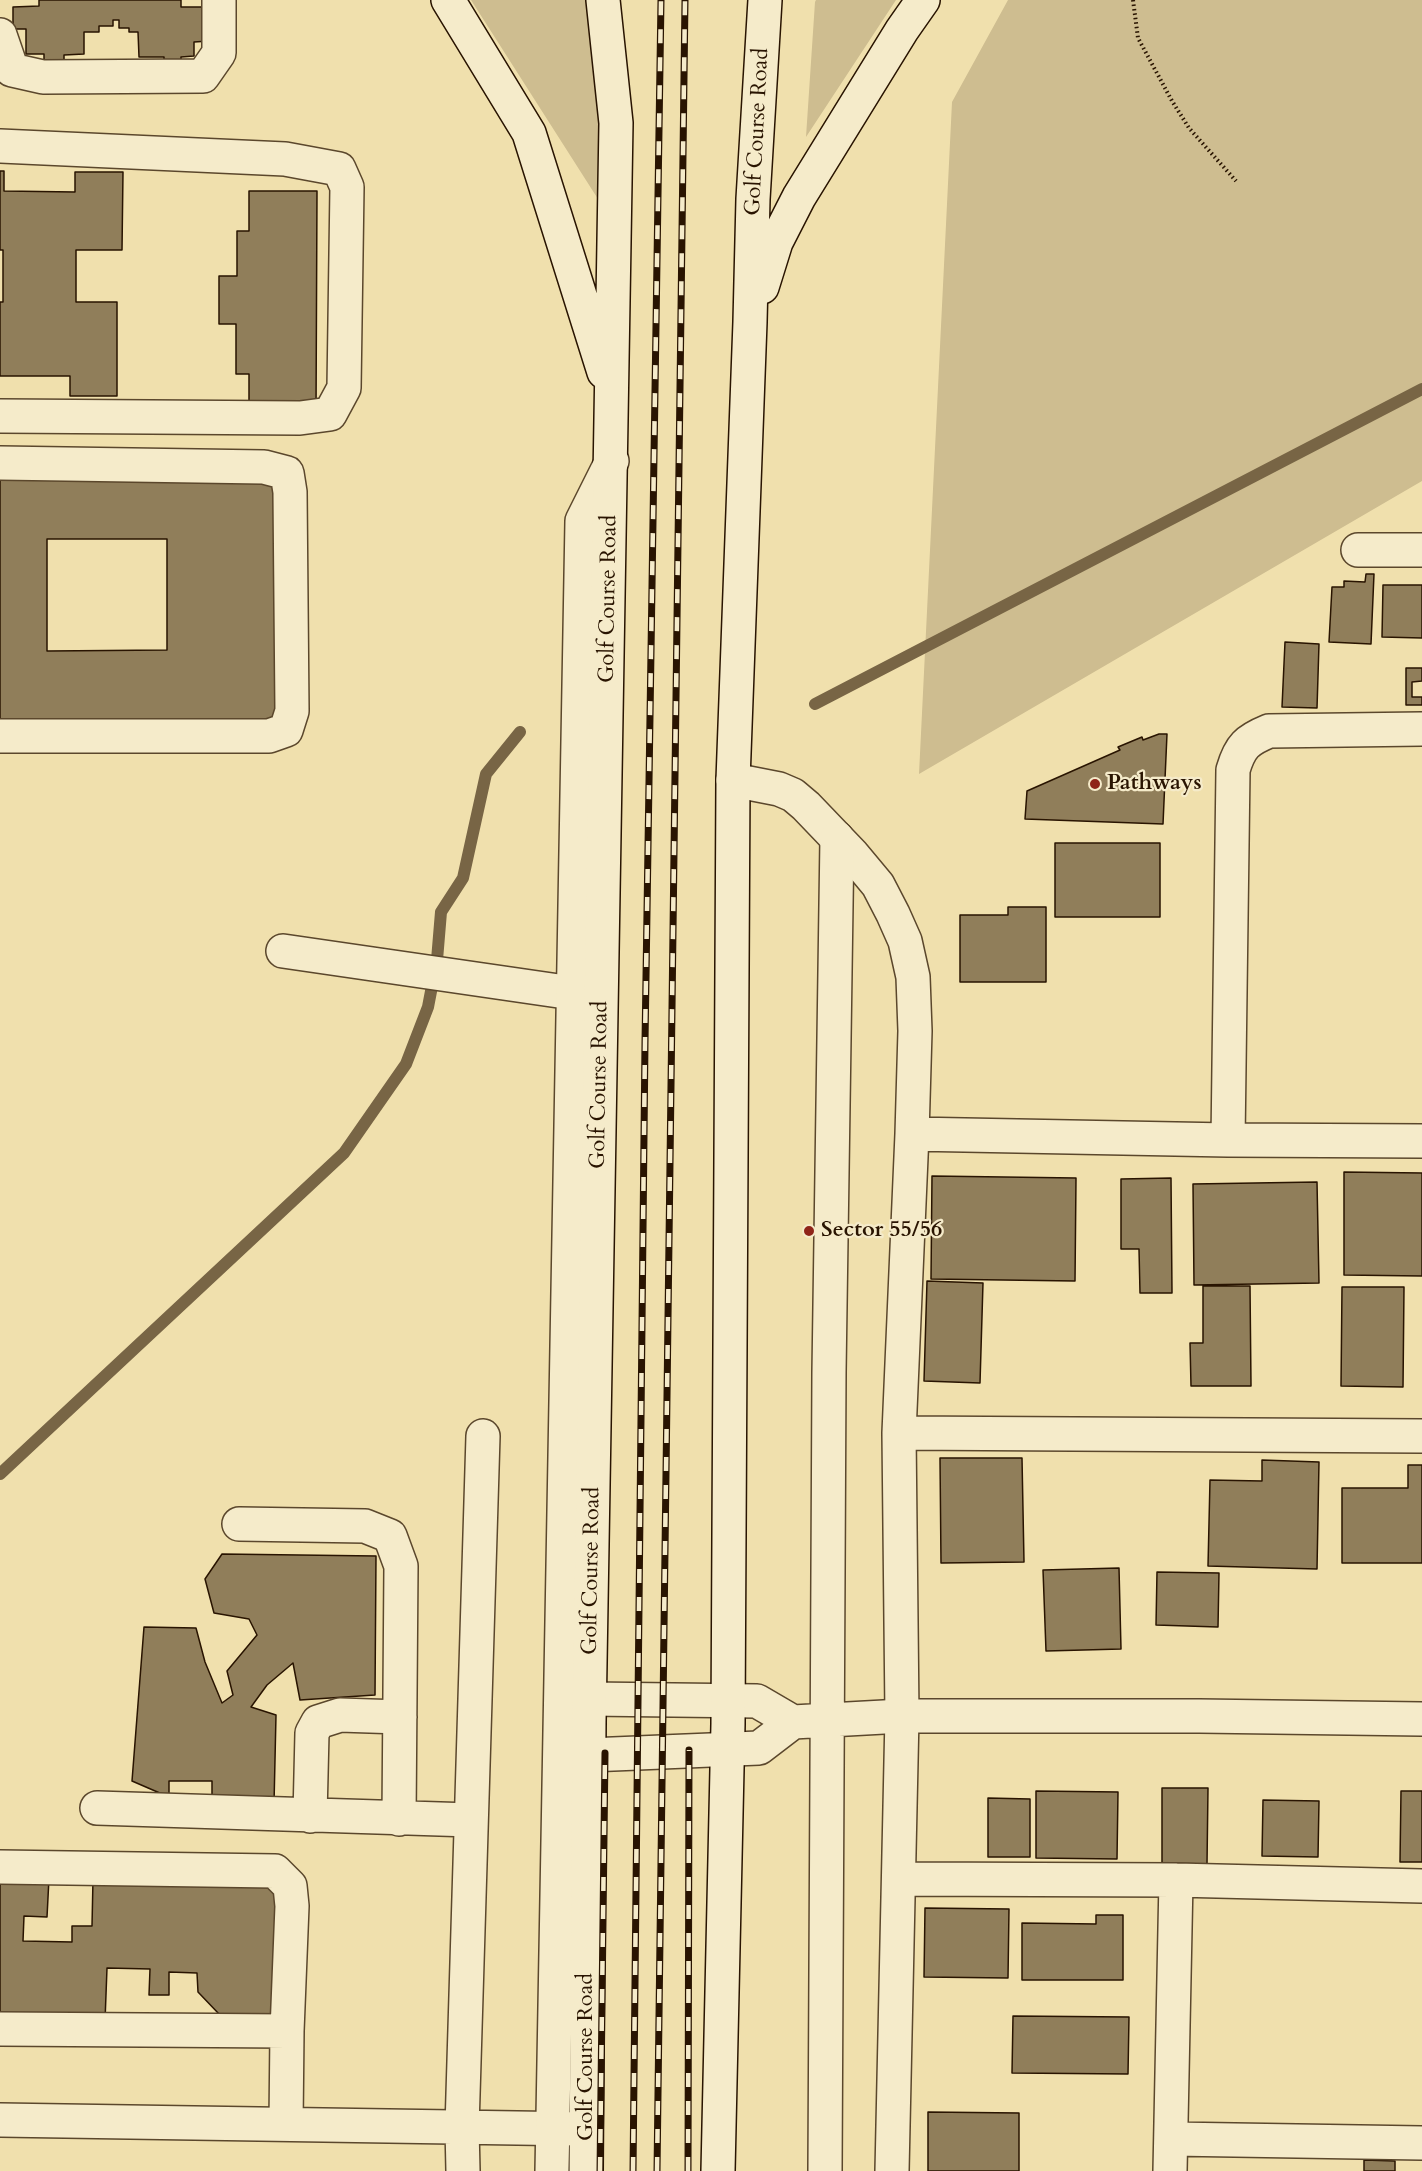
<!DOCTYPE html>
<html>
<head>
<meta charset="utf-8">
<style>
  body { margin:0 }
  canvas { display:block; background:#f0e0ad }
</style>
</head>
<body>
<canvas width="1422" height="2171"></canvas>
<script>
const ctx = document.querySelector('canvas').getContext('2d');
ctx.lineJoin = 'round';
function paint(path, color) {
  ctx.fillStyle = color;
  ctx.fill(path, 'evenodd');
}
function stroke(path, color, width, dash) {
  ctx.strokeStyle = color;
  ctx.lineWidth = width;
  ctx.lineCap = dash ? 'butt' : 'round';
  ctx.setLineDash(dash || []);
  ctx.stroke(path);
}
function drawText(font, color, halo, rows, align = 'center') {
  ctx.font = font + ' Cardo,serif';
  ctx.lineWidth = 4.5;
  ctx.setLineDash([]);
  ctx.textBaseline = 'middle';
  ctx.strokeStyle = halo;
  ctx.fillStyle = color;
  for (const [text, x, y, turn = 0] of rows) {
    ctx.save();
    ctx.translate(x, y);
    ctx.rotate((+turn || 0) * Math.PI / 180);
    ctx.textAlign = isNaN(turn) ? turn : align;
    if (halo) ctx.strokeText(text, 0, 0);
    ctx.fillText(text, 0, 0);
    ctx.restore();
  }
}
paint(new Path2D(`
  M 471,0 L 591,0 L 600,61 L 598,199 Z
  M 816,0 L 896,0 L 806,137 L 815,2 Z
  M 1008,0 L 1422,0 L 1422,481 L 919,774 L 952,102 Z`), '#cebd90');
stroke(new Path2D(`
  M 815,704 L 1422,389
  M 0,1474 L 344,1153 L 406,1064 L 428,1007 L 437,960 L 441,912 L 463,878 L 486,774 L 520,732`), '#786545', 12);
const building = new Path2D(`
  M 39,0 L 181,0 L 181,7 L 208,7 L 209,41 L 194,42 L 194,56 L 181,57 L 181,63 L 164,63 L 164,57 L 139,57 L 138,32 L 129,32 L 129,28 L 119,28 L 119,20 L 113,20 L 113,26 L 99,26 L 99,32 L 84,32 L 84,54 L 64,55 L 64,62 L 44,62 L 44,54 L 26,54 L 26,29 L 13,29 L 13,7 L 39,6 Z
  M 0,171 L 4,171 L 4,191 L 75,192 L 75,172 L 123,172 L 122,250 L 76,250 L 76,302 L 117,302 L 117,396 L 70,396 L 70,376 L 0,376 L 0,302 L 3,302 L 3,250 L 0,250 Z
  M 249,191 L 317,191 L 316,412 L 249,412 L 249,374 L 236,374 L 236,324 L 219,324 L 219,276 L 237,276 L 237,231 L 249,231 Z
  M 0,471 L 274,475 L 282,723 L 0,725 ZM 47,539 L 167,539 L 167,650 L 47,651 Z
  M 1366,574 L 1374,574 L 1371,644 L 1329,642 L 1332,587 L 1344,587 L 1344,581 L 1365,582 Z
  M 1383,585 L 1422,585 L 1422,638 L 1382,637 Z
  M 1285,642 L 1319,644 L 1317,708 L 1282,707 Z
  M 1406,668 L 1422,668 L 1422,681 L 1412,682 L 1412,697 L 1422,697 L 1422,705 L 1406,705 Z
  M 1159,734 L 1167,734 L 1163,824 L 1025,819 L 1027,791 L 1120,750 L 1118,747 L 1142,737 L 1143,740 Z
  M 1055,843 L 1160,843 L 1160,917 L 1055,917 Z
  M 1008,907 L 1046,907 L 1046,982 L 960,982 L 960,915 L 1008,915 Z
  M 1344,1172 L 1422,1173 L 1422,1276 L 1344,1275 Z
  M 932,1176 L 1076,1178 L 1075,1281 L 931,1279 Z
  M 1171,1178 L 1172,1293 L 1140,1293 L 1139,1249 L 1121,1249 L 1121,1179 Z
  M 1317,1182 L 1319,1283 L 1194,1285 L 1193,1184 Z
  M 927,1281 L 983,1283 L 980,1383 L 924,1381 Z
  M 1203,1286 L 1250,1286 L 1251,1386 L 1191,1386 L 1190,1343 L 1203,1343 Z
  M 1342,1287 L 1404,1287 L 1403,1387 L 1341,1386 Z
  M 940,1458 L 1022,1458 L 1024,1562 L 941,1563 Z
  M 1262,1460 L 1319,1462 L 1317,1569 L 1208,1566 L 1210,1480 L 1262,1481 Z
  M 1408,1465 L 1422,1465 L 1422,1563 L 1342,1563 L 1342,1488 L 1408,1488 Z
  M 222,1554 L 376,1556 L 375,1695 L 300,1700 L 293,1663 L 267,1685 L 251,1707 L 276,1715 L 274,1804 L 212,1803 L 212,1781 L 169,1781 L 169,1797 L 132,1781 L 144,1627 L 196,1628 L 205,1662 L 222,1703 L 233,1695 L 227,1671 L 257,1635 L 249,1619 L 214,1613 L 205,1579 Z
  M 1119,1568 L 1121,1649 L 1046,1651 L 1043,1570 Z
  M 1157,1572 L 1219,1573 L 1218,1627 L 1156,1625 Z
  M 1162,1788 L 1208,1788 L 1207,1864 L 1162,1863 Z
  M 1036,1791 L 1118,1792 L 1117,1859 L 1036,1858 Z
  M 1401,1791 L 1422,1791 L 1422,1862 L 1400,1862 Z
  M 988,1798 L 1030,1799 L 1030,1857 L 988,1857 Z
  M 1263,1800 L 1319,1801 L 1318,1857 L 1262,1856 Z
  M 0,1878 L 49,1878 L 47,1917 L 24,1916 L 23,1941 L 72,1942 L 72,1926 L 92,1926 L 93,1879 L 281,1884 L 278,2019 L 219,2014 L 198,1992 L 197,1973 L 169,1972 L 169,1995 L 149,1995 L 150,1969 L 107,1968 L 105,2021 L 0,2018 Z
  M 925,1908 L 1009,1909 L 1008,1978 L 924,1977 Z
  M 1096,1915 L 1123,1915 L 1123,1980 L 1022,1980 L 1022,1923 L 1096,1924 Z
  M 1013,2016 L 1129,2017 L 1128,2074 L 1012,2073 Z
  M 928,2112 L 1019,2113 L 1019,2171 L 928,2171 Z
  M 1364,2160 L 1395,2161 L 1395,2171 L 1364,2171 Z`);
paint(building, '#907e5a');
stroke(building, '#291401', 1.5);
const minor = new Path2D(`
  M 0,35 L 12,70 L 43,77 L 203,76 L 219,53 L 219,0
  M 0,146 L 285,159 L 339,169 L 347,187 L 344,388 L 330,414 L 300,418 L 0,416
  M 0,463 L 264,467 L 287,473 L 290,492 L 292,711 L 286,730 L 269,736 L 0,736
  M 1358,550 L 1422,550
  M 733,780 L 779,789 L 793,795 L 806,806 L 853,855 L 878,885 L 893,914 L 905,941 L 913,977 L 915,1031 L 912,1134 L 899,1433 L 902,1716 L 892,2171
  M 283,951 L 600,997
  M 912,1134 L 1228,1140 L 1422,1141
  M 1228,1140 L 1233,770 C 1240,746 1247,740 1269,731 L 1422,729
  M 899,1433 L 1422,1436
  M 239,1524 L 365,1526 L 390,1536 L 401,1566 L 399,1819
  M 97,1808 L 471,1820
  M 310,1816 L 312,1733 L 318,1722 L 340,1715 L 400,1717
  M 0,1867 L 275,1871 L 290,1886 L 292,1906 L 287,2031
  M 899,1879 L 1176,1880 L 1422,1886
  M 0,2029 L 287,2031 L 286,2124
  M 0,2120 L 582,2129
  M 1172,2139 L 1422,2143
  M 463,2171 L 462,2127 L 483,1436
  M 1170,2171 L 1176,1880`);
const tertiary = new Path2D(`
  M 589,1699 L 757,1701 L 793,1722 L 902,1716 L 1199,1716 L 1422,1719
  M 589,1755 L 759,1748 L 793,1722
  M 552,2171 L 582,521 L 612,461
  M 825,2171 L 829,1372 L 837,838`);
const secondary = new Path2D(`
  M 448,0 L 529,133 L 604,372
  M 762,287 L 776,242 L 799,197 L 902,30 L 923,0
  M 586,2171 L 589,1721 L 616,123 L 603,0
  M 718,2171 L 728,1724 L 733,780 L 750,322 L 753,199 L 765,0`);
stroke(minor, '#5b472c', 36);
stroke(tertiary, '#5b472c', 36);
stroke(secondary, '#291401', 36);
stroke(new Path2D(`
  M 1133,0 L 1138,38 L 1172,101 L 1189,128 L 1236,181`), '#291401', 4, [1.5, 3]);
stroke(minor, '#f5ebca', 33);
stroke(tertiary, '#f5ebca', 33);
stroke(secondary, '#f5ebca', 33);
const rail = new Path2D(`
  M 600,2171 L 605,1753
  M 633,2171 L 645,1042 L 661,0
  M 657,2171 L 685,0
  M 688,2171 L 689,1750`);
stroke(rail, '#291401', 7);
stroke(rail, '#f5ebca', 4.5, [14]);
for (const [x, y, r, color] of [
  [1095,784,6,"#8f2418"],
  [809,1231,6,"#8f2418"]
]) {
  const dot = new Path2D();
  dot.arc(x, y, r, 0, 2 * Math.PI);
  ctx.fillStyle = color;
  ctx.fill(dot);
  stroke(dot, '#f5ebca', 2);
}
drawText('22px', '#291401', '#f5ebca', [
  ["Golf Course Road",758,132,-87],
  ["Golf Course Road",609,599,-89],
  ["Golf Course Road",600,1085,-89],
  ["Golf Course Road",592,1571,-89],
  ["Golf Course Road",587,2057,-90]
]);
drawText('bold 22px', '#291401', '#f5ebca', [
  ["Pathways",1107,784],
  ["Sector 55/56",821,1231]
], 'left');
</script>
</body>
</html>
